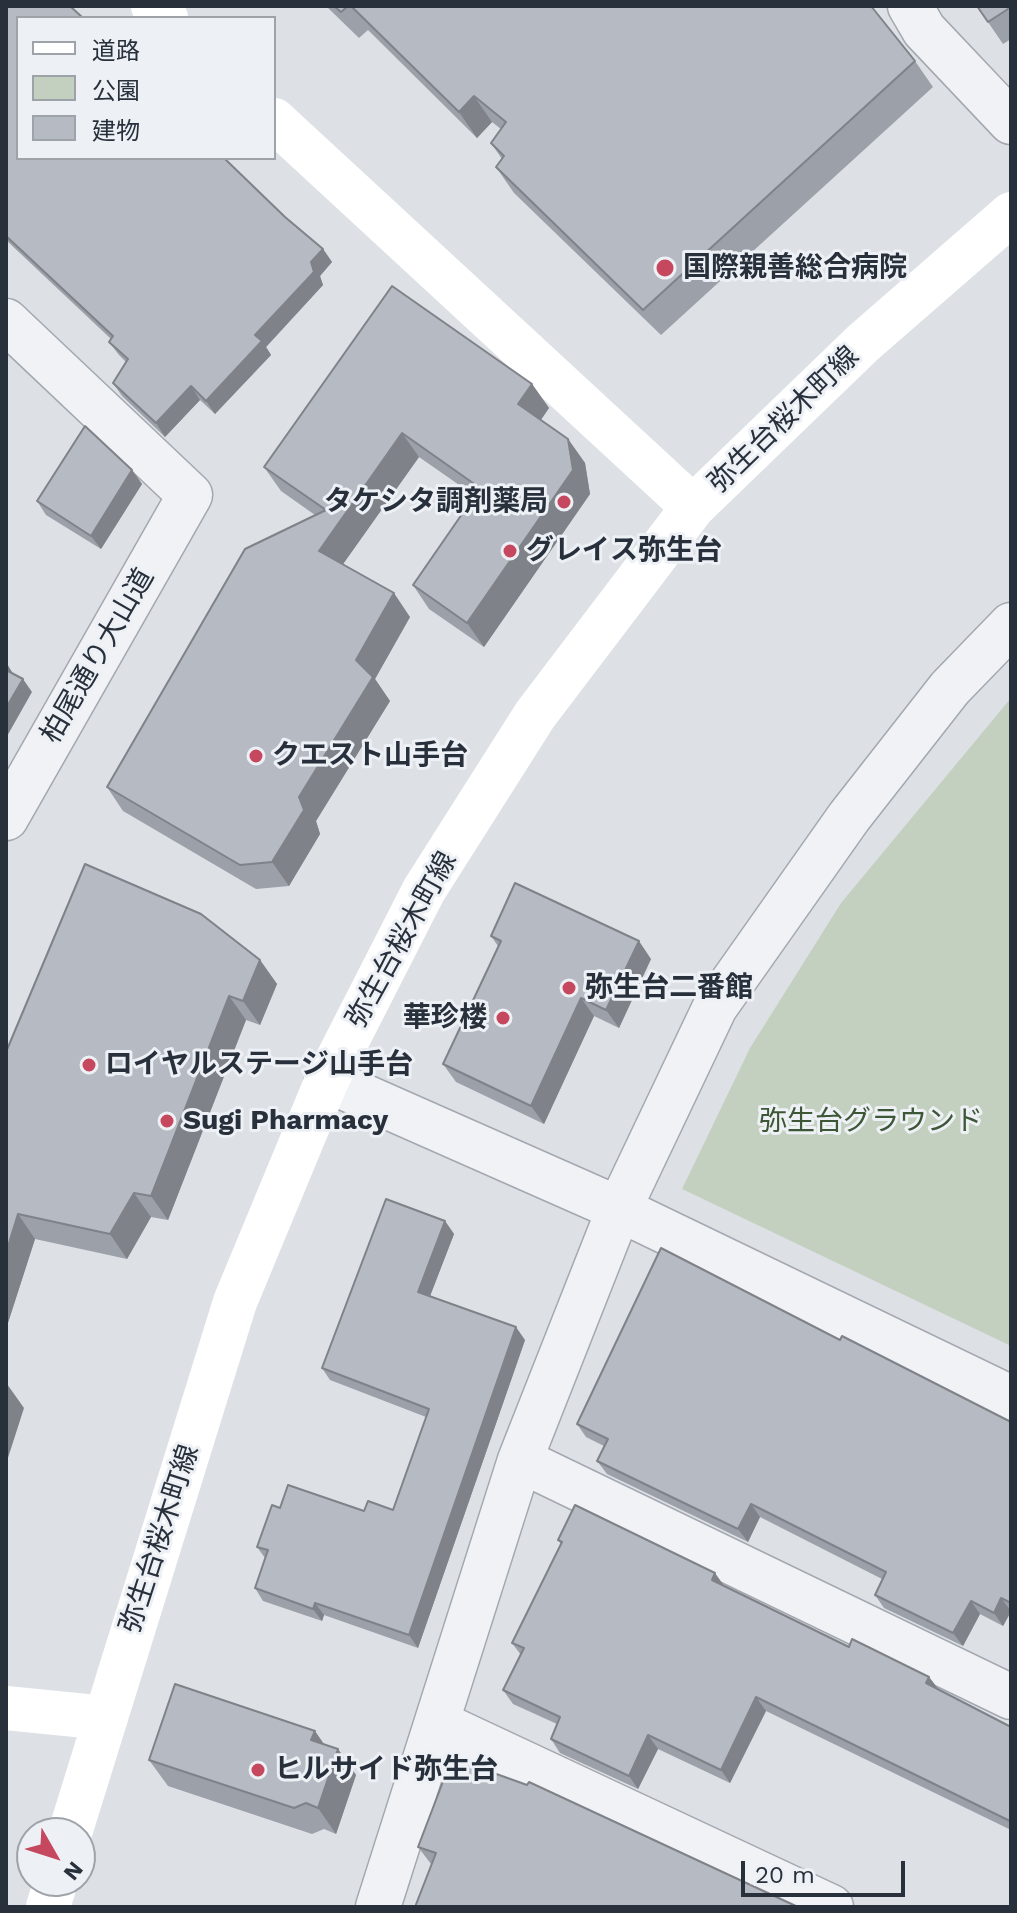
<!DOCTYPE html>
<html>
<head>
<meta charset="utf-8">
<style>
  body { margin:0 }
  #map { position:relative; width:1017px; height:1913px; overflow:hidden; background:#dde1e6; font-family:"Work Sans","Noto Sans JP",sans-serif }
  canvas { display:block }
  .frame { position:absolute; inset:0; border:8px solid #28303c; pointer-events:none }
  .legend { position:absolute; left:16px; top:16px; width:260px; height:144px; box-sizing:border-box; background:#edf0f4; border:2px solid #9ea3aa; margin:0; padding:10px 14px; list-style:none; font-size:24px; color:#28303c }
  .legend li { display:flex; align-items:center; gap:16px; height:40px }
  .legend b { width:40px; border:2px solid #9ea3aa }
  .north { position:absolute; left:16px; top:1817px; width:80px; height:80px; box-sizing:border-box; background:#edf0f4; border:2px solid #9ea3aa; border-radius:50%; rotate:129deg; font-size:22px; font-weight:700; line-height:32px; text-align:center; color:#28303c }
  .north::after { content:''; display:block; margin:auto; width:28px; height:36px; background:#c5485e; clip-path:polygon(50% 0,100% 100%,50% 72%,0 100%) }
  .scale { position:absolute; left:741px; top:1861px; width:164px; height:36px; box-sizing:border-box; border:4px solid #28303c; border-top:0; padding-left:10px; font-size:24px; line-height:28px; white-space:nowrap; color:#28303c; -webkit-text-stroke:6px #edf0f4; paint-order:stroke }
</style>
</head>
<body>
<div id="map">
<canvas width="1017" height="1913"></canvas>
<div class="frame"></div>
<ul class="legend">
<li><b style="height:10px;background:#fff"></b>道路</li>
<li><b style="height:22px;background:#c4d0bf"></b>公園</li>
<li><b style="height:22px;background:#b5bac3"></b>建物</li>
</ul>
<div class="north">N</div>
<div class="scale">20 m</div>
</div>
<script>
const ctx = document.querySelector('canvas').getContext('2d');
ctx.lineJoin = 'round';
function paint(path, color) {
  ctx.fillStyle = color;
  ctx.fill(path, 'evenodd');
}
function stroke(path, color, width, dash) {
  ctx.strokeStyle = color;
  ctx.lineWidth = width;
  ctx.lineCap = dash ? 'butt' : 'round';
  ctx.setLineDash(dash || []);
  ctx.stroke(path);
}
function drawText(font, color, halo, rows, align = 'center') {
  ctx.font = font + ' "Work Sans","Noto Sans JP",sans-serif';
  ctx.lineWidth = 6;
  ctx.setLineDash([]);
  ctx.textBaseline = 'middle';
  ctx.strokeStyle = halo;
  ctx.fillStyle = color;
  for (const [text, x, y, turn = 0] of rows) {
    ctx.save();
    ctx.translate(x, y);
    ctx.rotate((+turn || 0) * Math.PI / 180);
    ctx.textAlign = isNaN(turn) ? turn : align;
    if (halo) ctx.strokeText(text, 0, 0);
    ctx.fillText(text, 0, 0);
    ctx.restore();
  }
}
paint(new Path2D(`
  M 1011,698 L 1011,1346 L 682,1189 L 750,1048 L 841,903 Z`), '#c4d0bf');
const street = new Path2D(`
  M 910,6 L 924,30 L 1011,122
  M 6,321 L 190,495 L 6,818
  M 327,1080 L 619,1209 L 1011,1398
  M 520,1460 L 1011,1697
  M 438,1723 L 831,1907
  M 378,1907 L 520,1460 L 619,1209 L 715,1007 L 849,817 L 950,688 L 1011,625`);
stroke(street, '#a3a8b0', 47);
stroke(street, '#f0f2f5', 44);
stroke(new Path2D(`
  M 153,6 L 166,18
  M 274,120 L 693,507
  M 6,1708 L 106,1718
  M 70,1833 L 235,1302 L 327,1080 L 424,890 L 535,715 L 693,507 L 863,343 L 1011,214
  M 48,1907 L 56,1881`), '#fff', 44);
paint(new Path2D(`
  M 6,6 L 18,18 L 285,217 L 323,249 L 332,262 L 320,276 L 323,285 L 266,347 L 271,355 L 215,414 L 200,400 L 165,437 L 122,396 L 113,383 L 126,362 L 119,355 L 109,342 L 111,339 L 6,240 Z
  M 326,6 L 871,6 L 915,61 L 933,87 L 661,335 L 514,193 L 496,167 L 502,159 L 491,143 L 501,129 L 492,122 L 477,138 L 368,30 L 359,38 Z
  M 977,6 L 1011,6 L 1011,39 L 1003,44 Z
  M 532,384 L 549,408 L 541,420 L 568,439 L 585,463 L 590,494 L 484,647 L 429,609 L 413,585 L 475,496 L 419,457 L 343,564 L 410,617 L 375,679 L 390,701 L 316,821 L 320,834 L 289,886 L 256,889 L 123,811 L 107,787 L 315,515 L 281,491 L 264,467 Z
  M 132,470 L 142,484 L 101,549 L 46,515 L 37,501 Z
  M 491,936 L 651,959 L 619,1028 L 594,1016 L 544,1124 L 456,1082 L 443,1064 L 498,946 Z
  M 260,960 L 277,984 L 260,1025 L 246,1020 L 168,1220 L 151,1217 L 127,1259 L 35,1239 L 6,1329 L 6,1052 Z
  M 445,1221 L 454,1234 L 430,1296 L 525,1340 L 418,1648 L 324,1615 L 322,1621 L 263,1601 L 255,1588 L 265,1558 L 257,1547 L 280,1508 L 364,1511 L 393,1510 L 426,1417 L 330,1380 L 322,1368 Z
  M 840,1340 L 1011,1422 L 1011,1612 L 1003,1626 L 980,1614 L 963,1646 L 884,1608 L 875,1595 L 882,1579 L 760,1517 L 748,1542 L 607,1474 L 597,1461 L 604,1446 L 586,1437 L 577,1424 Z
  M 558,1540 L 724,1586 L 849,1647 L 929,1677 L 939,1690 L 1011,1727 L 1011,1830 L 766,1711 L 730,1783 L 658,1749 L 638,1789 L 560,1753 L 551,1739 L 557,1724 L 513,1704 L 503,1690 L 521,1655 L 512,1643 L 561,1544 Z
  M 324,1744 L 338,1749 L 356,1775 L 336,1834 L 324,1829 L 312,1834 L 168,1786 L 149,1760 Z
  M 418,1847 L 798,1907 L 431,1864 Z`), '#9ca0a8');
paint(new Path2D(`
  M 474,96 L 492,122 L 477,138 L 459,112 Z
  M 323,249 L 332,262 L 320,276 L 323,285 L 266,347 L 271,355 L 215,414 L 206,401 L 311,262 Z
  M 532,384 L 549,408 L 535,428 L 518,404 Z
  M 191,386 L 200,400 L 165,437 L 156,423 Z
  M 402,433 L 419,457 L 336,574 L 319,551 Z
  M 568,439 L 585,463 L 590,494 L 484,647 L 467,623 Z
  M 132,470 L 142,484 L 101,549 L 91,536 Z
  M 394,593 L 410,617 L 375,679 L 390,701 L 316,821 L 320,834 L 289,886 L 272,862 L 356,660 Z
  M 6,662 L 12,672 L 8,679 L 6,677 Z
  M 23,679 L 32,692 L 6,738 L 6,708 Z
  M 639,941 L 651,959 L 619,1028 L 606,1010 Z
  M 260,960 L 277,984 L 260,1025 L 243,1001 Z
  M 229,996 L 246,1020 L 168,1220 L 151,1196 Z
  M 581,998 L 594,1016 L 544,1124 L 531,1106 Z
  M 134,1193 L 151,1217 L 127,1259 L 110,1234 Z
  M 18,1214 L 35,1239 L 6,1329 L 6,1253 Z
  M 445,1221 L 454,1234 L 427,1304 L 418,1292 Z
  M 516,1327 L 525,1340 L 418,1648 L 409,1635 Z
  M 7,1384 L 24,1408 L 6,1464 L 6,1388 Z
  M 751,1504 L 760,1517 L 748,1542 L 738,1529 Z
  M 715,1573 L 725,1587 L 712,1580 Z
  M 1001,1598 L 1011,1611 L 1003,1626 L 994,1613 Z
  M 971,1601 L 980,1614 L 963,1646 L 953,1633 Z
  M 315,1603 L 324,1615 L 322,1621 L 313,1609 Z
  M 929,1677 L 939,1690 L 926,1683 Z
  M 756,1697 L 766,1711 L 730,1783 L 721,1770 Z
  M 315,1731 L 333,1757 L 311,1740 Z
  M 648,1735 L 658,1749 L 638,1789 L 629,1776 Z
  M 338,1749 L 356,1775 L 336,1834 L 318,1808 Z`), '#7f8288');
const building = new Path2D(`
  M 6,6 L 70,6 L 83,18 L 18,18 L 18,158 L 224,158 L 285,217 L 323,249 L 311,262 L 314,272 L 255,335 L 262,341 L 206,401 L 191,386 L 156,423 L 113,383 L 128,359 L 109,342 L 113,336 L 6,236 Z
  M 334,6 L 348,6 L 341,12 Z
  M 351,6 L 871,6 L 915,61 L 643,310 L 496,167 L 504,156 L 491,143 L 506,122 L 474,96 L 459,112 Z
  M 977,6 L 1011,6 L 1011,7 L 988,22 Z
  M 392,286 L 532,384 L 518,404 L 568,439 L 573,470 L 467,623 L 413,585 L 480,488 L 402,433 L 319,551 L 394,593 L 356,660 L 373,677 L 299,797 L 304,810 L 272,862 L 240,865 L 107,787 L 245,549 L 326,510 L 264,467 Z
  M 85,426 L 132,470 L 91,536 L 37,501 Z
  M 6,670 L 23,679 L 6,708 Z
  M 85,864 L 201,914 L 260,960 L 243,1001 L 229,996 L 151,1196 L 134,1193 L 110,1234 L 18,1214 L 6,1253 L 6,1052 Z
  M 515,883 L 639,941 L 606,1010 L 581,998 L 531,1106 L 443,1064 L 501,941 L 491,936 Z
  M 386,1199 L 445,1221 L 418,1292 L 516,1327 L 409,1635 L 315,1603 L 313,1609 L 255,1588 L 268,1550 L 257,1547 L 272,1505 L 280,1508 L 288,1485 L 364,1511 L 368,1501 L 393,1510 L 429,1409 L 322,1368 Z
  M 661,1248 L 840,1340 L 842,1336 L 1011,1422 L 1011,1603 L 1001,1598 L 994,1613 L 971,1601 L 953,1633 L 875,1595 L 886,1572 L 751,1504 L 738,1529 L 597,1461 L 608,1439 L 577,1424 Z
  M 575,1505 L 715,1573 L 712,1580 L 849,1647 L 852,1639 L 929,1677 L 926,1683 L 1011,1727 L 1010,1821 L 756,1697 L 721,1770 L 648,1735 L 629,1776 L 551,1739 L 560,1717 L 503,1690 L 524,1648 L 512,1643 L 562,1542 L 558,1540 Z
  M 175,1684 L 315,1731 L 311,1740 L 338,1749 L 318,1808 L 306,1803 L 294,1808 L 149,1760 Z
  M 452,1758 L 527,1785 L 529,1782 L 798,1907 L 415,1907 L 436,1853 L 418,1847 Z`);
paint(building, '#b5bac3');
stroke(building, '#7f8288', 2);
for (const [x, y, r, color] of [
  [665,268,10,"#c5485e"],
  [564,502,8,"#c5485e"],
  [510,551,8,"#c5485e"],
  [256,756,8,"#c5485e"],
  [569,988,8,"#c5485e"],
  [503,1018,8,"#c5485e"],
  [89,1065,8,"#c5485e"],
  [167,1121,8,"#c5485e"],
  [258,1770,8,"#c5485e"]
]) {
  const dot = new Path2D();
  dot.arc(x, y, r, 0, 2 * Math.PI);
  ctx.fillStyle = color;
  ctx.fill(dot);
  stroke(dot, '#edf0f4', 3);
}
drawText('bold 28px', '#28303c', '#edf0f4', [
  ["国際親善総合病院",683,268],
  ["タケシタ調剤薬局",548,502,"right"],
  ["グレイス弥生台",526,551],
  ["クエスト山手台",272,756],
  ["弥生台二番館",585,988],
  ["華珍楼",487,1018,"right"],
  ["ロイヤルステージ山手台",105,1065],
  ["Sugi Pharmacy",183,1121],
  ["ヒルサイド弥生台",274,1770]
], 'left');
drawText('28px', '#28303c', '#edf0f4', [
  ["弥生台桜木町線",784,420,-44],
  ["柏尾通り大山道",98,656,-60],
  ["弥生台桜木町線",402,940,-61],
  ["弥生台桜木町線",160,1539,-72]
]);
drawText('28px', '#3d5736', '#edf0f4', [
  ["弥生台グラウンド",871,1122]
]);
</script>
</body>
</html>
